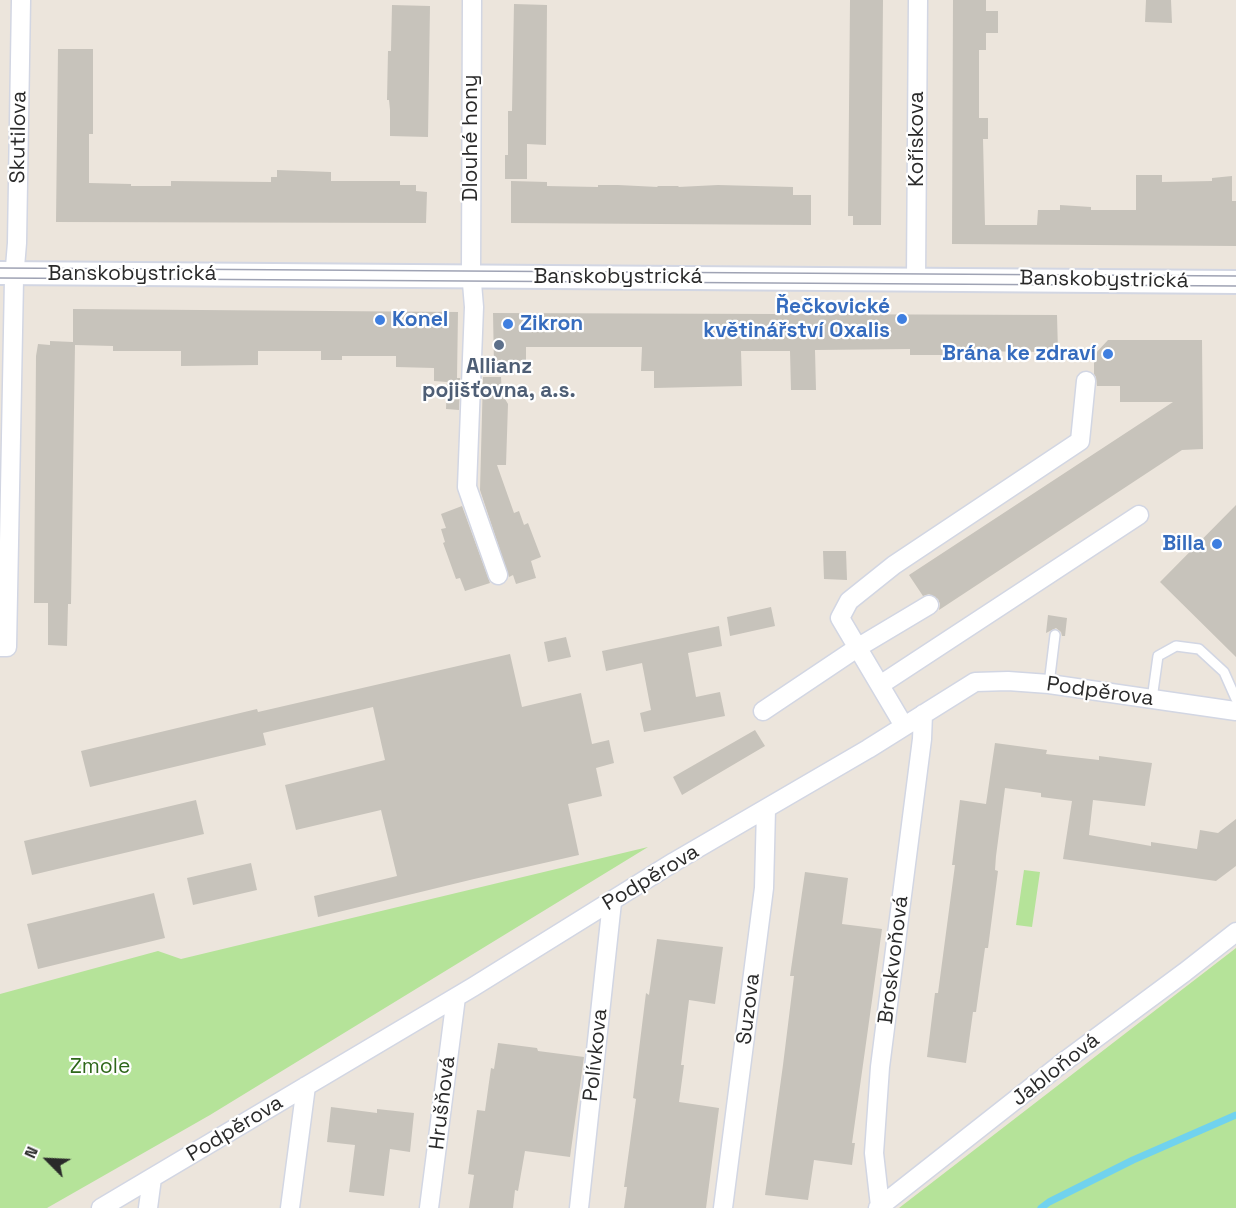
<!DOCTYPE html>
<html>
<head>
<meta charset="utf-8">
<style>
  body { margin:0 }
  #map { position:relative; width:1236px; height:1208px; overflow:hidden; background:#ece5dc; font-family:"Space Grotesk",sans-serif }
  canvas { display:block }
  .north { position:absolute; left:18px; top:1130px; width:60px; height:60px; -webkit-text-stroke:4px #fff; paint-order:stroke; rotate:294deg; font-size:16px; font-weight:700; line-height:24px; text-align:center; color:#2a2a2a }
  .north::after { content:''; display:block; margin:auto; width:21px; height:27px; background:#2a2a2a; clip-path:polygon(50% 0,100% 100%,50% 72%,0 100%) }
</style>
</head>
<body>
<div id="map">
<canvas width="1236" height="1208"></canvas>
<div class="north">N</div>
</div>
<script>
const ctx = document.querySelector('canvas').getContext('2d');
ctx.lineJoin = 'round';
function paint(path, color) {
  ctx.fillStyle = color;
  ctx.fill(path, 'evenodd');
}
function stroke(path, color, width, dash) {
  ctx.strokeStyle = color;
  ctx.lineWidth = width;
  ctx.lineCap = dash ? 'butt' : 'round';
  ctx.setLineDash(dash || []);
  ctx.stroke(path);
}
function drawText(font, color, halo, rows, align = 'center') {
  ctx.font = font + ' "Space Grotesk",sans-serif';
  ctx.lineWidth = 4.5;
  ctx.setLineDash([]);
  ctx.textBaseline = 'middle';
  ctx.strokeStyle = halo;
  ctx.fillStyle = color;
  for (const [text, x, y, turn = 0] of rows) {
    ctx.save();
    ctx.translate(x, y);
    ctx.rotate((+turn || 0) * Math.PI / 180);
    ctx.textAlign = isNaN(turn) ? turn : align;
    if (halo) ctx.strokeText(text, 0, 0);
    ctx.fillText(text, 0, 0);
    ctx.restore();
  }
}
paint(new Path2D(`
  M 648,847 L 210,1115 L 47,1208 L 0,1208 L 0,994 L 158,951 L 181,959 Z
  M 1024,870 L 1040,872 L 1032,927 L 1016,925 Z
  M 1236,948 L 1236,1208 L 899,1208 Z`), '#b5e399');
stroke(new Path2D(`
  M 1041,1208 L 1049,1202 L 1133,1160 L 1236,1115`), '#70d2ee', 7);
paint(new Path2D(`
  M 850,0 L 883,0 L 881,225 L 853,225 L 853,216 L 848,216 Z
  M 953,0 L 986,0 L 986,11 L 998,11 L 998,33 L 986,33 L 986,50 L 979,50 L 979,118 L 988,118 L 988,139 L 983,139 L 985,225 L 1037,225 L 1038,210 L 1060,210 L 1060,205 L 1091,207 L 1091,210 L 1136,210 L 1136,175 L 1162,175 L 1162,182 L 1212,181 L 1212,178 L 1232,176 L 1232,201 L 1236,201 L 1236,246 L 952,244 Z
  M 1146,0 L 1171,0 L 1172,23 L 1145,22 Z
  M 514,4 L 547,5 L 546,145 L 527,144 L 527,179 L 505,179 L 505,155 L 508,155 L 508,111 L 512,111 Z
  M 392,5 L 430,6 L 428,137 L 390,136 L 390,110 L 389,100 L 387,100 L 388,51 L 391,51 Z
  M 58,49 L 93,49 L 93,134 L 89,134 L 89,183 L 131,184 L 131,186 L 171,186 L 171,181 L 271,182 L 271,177 L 277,177 L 277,170 L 331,172 L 331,181 L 400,181 L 400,185 L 416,185 L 416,191 L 427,192 L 426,223 L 56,222 Z
  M 511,181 L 547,182 L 547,186 L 598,187 L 598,185 L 618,185 L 658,187 L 657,186 L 679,186 L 678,187 L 718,185 L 793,187 L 793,195 L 811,195 L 811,225 L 511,223 Z
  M 73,309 L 458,312 L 457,378 L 460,378 L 459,410 L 446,409 L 447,382 L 434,381 L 434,368 L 396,367 L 396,356 L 342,356 L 342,360 L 321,360 L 321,351 L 258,351 L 258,365 L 181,366 L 181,351 L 113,351 L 113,346 L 75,345 L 71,604 L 68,604 L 67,646 L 48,645 L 48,603 L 34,603 L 36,356 L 38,344 L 50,345 L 50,341 L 73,342 Z
  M 493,313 L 1057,315 L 1058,352 L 946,351 L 946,355 L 910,355 L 910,349 L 815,350 L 816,390 L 791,390 L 790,351 L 741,351 L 742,386 L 654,388 L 654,371 L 641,371 L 642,347 L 526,347 L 526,365 L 494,365 Z
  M 1108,340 L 1202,340 L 1203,449 L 1182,450 L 939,610 L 940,604 L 938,599 L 929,594 L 923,596 L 909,575 L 1173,402 L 1120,402 L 1120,386 L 1097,386 L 1096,377 L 1094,374 L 1094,355 Z
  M 483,377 L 501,377 L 502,394 L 508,404 L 506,465 L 497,465 L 514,513 L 519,511 L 524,525 L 528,523 L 541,557 L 531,561 L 536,578 L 516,584 L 513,575 L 509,577 L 480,490 Z
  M 1236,505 L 1236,657 L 1160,582 Z
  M 462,506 L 490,583 L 465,591 L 460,578 L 456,579 L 443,543 L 445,542 L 441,529 L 446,528 L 441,514 Z
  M 823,551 L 846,551 L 847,580 L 824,579 Z
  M 771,607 L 775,626 L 730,636 L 727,617 Z
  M 1048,615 L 1067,618 L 1065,636 L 1062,636 L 1061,632 L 1056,628 L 1046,633 Z
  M 719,626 L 722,646 L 688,653 L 696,697 L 720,692 L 725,716 L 644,732 L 640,713 L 651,710 L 642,663 L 606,671 L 602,651 Z
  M 566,637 L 571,657 L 548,662 L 544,642 Z
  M 510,654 L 522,707 L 581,693 L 592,744 L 609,740 L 614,763 L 596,768 L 602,796 L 568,804 L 579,855 L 474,879 L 318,917 L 314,896 L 397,876 L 381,810 L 296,830 L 285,785 L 385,760 L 373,707 L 263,733 L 266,745 L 90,787 L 81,751 L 257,709 L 258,712 Z
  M 755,730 L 765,746 L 682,795 L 673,777 Z
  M 995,743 L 1047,750 L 1046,754 L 1099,760 L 1099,756 L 1152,763 L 1145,806 L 1093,800 L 1089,835 L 1151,846 L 1151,842 L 1197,849 L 1200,830 L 1218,833 L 1236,819 L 1236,866 L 1216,881 L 1063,859 L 1072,801 L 1041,797 L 1041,793 L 1005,788 L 996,856 L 995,870 L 998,871 L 988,948 L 985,948 L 976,1012 L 973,1012 L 966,1063 L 927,1057 L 935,993 L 938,993 L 955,865 L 952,865 L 960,800 L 986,804 Z
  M 196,800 L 204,834 L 32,875 L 24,841 Z
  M 251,863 L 257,890 L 193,905 L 187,878 Z
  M 805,872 L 848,878 L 842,924 L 882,929 L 852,1143 L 855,1143 L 852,1165 L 814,1160 L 808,1200 L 765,1195 L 783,1065 L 794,976 L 790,976 Z
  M 154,893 L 165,938 L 38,969 L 27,924 Z
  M 657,939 L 723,947 L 715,1004 L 689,1000 L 681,1065 L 684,1065 L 679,1102 L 719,1108 L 706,1208 L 624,1208 L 627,1187 L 624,1187 L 636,1099 L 633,1098 L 646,993 L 649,995 Z
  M 498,1043 L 537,1048 L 538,1051 L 584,1057 L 570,1157 L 525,1151 L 518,1191 L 515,1190 L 513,1208 L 469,1208 L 474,1175 L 468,1174 L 477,1110 L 485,1111 L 491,1068 L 494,1069 Z
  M 331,1107 L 377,1113 L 377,1109 L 414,1113 L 410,1152 L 390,1149 L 384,1196 L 349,1192 L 355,1145 L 327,1142 Z`), '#c7c3bb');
const service = new Path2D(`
  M 1049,684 L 1055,635
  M 1152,699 L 1158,656 L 1176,646 L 1199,649 L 1224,672 L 1236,699`);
const minor = new Path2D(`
  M 472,0 L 471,271 L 474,307 L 467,487 L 498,575
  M 916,279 L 918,0
  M 0,647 L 7,647 L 14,279 L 17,243 L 21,0
  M 880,685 L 1139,515
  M 763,711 L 857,648 L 929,605
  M 904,726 L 840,618 L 849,601 L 894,565 L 1080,441 L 1086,381
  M 880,1206 L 874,1153 L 880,1067 L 922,739 L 923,714
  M 101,1208 L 473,987 L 674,862 L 868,749 L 975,682 L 1008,681 L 1049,684 L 1236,711
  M 148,1208 L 152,1178
  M 290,1208 L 306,1086
  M 429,1208 L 456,997
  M 579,1208 L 612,902
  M 723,1208 L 764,888 L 766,809
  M 878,1208 L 1061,1064 L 1185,972 L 1236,932`);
const tertiary = new Path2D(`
  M 0,273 L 1236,282`);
stroke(service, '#d2d6e3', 12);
stroke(minor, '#d2d6e3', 21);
stroke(tertiary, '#d2d6e3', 26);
stroke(service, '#fff', 9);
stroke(minor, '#fff', 18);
stroke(tertiary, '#fff', 22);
stroke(new Path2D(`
  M 0,268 L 1236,276
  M 0,278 L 1236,286`), '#9fa3b4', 1.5);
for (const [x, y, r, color] of [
  [902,319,6,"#3f7fe0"],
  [380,320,6,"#3f7fe0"],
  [508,324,6,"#3f7fe0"],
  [499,345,6,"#5c6f8a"],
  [1108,354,6,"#3f7fe0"],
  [1217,544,6,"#3f7fe0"]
]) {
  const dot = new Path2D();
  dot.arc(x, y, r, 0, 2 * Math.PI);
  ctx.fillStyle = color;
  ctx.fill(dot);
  stroke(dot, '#fff', 2);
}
drawText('21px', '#2a2a2a', '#fff', [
  ["Skutilova",19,137,-89],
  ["Dlouhé hony",471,138,-90],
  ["Kořískova",917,139,-90],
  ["Banskobystrická",132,274],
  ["Banskobystrická",618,277],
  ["Banskobystrická",1104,280,1],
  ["Podpěrova",1100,692,8],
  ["Podpěrova",651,878,-31],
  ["Broskvoňová",894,960,-83],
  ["Suzova",749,1009,-83],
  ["Polívkova",596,1055,-84],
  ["Jabloňová",1056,1070,-38],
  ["Hrušňová",443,1103,-83],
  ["Podpěrova",235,1129,-31]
]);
drawText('bold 21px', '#366cbe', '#fff', [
  ["Řečkovické",890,307],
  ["květinářství Oxalis",890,331],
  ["Konel",392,320,"left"],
  ["Zikron",520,324,"left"],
  ["Brána ke zdraví",1096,354],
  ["Billa",1205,544]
], 'right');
drawText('bold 21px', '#4e5e75', '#fff', [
  ["Allianz",499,367],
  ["pojišťovna, a.s.",499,391]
]);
drawText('21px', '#2e671a', '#fff', [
  ["Zmole",100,1067]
]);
</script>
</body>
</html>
